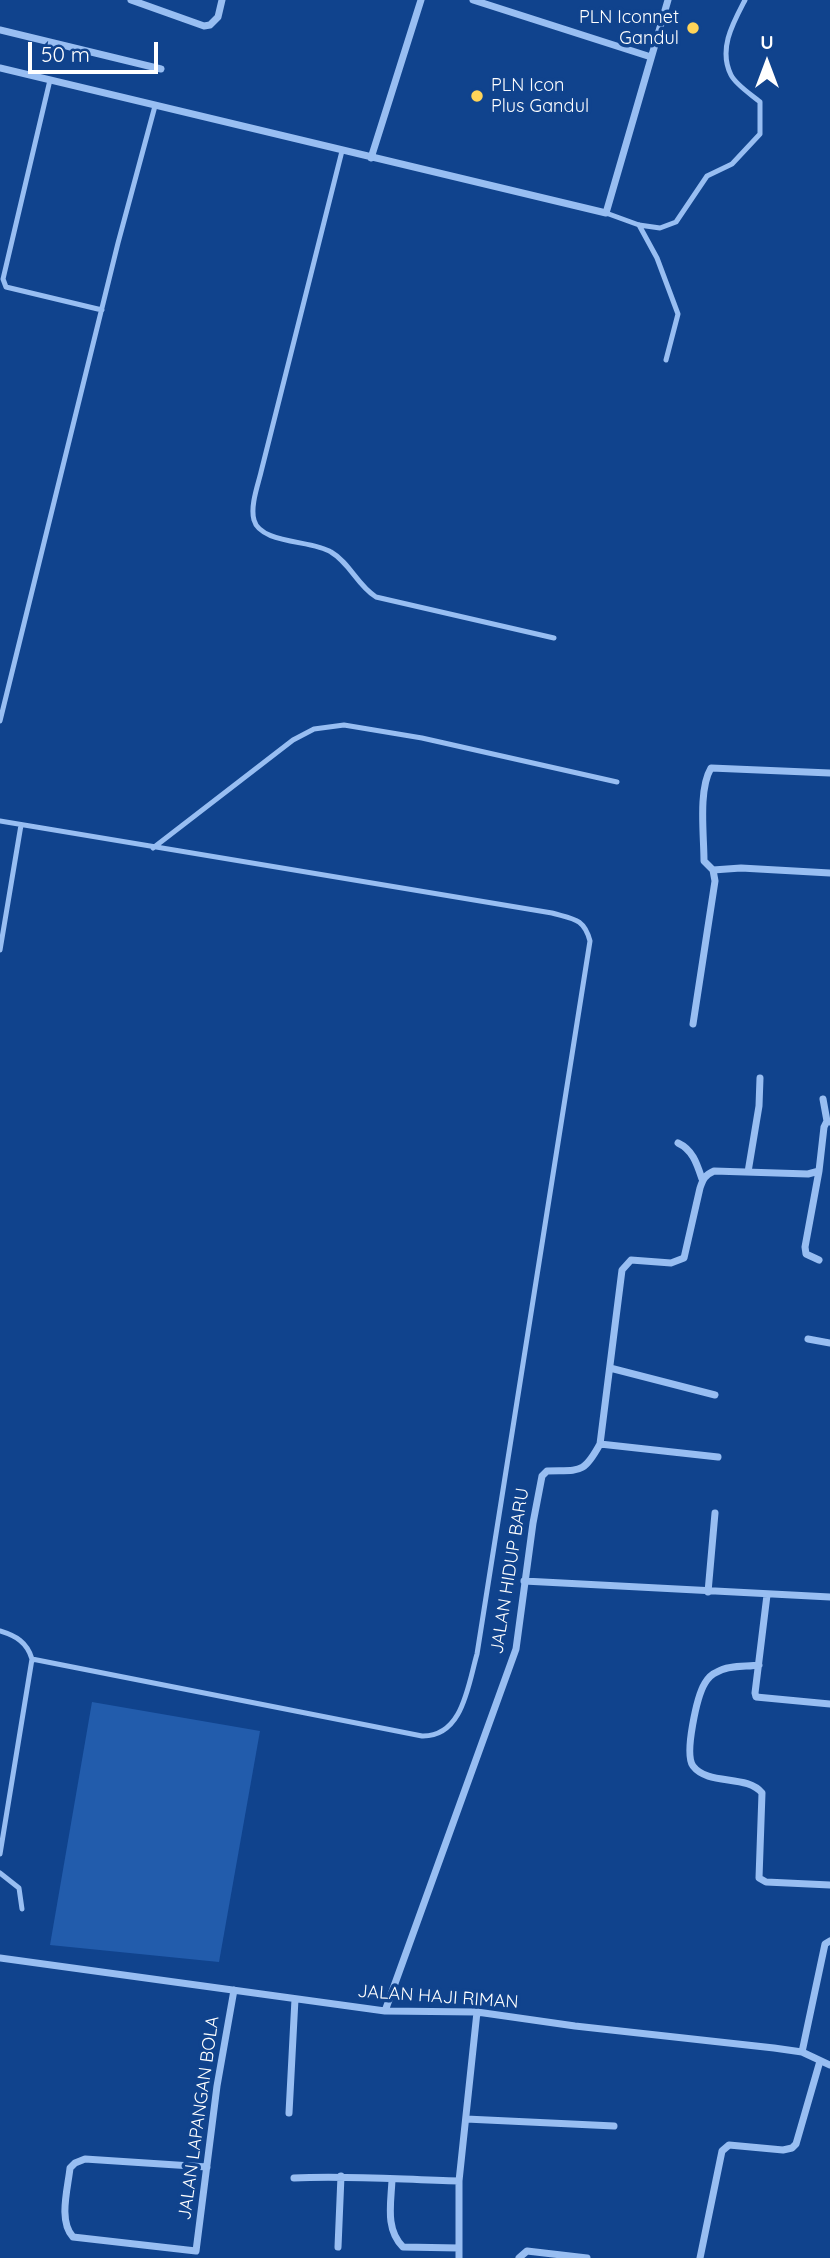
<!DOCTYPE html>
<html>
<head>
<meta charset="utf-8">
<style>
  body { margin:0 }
  #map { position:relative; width:830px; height:2258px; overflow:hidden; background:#10438d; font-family:Quicksand,sans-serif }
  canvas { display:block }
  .north { position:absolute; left:732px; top:28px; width:70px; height:70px; -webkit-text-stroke:5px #10438d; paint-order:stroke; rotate:0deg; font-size:19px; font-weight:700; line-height:28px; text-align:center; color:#fff }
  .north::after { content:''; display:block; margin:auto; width:24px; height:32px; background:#fff; clip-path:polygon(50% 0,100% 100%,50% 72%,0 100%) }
  .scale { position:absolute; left:28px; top:42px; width:130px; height:32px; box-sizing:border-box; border:4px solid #fff; border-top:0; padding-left:9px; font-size:21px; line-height:24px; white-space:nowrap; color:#fff; -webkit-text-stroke:5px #10438d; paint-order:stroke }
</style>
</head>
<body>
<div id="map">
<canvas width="830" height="2258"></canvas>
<div class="north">U</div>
<div class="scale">50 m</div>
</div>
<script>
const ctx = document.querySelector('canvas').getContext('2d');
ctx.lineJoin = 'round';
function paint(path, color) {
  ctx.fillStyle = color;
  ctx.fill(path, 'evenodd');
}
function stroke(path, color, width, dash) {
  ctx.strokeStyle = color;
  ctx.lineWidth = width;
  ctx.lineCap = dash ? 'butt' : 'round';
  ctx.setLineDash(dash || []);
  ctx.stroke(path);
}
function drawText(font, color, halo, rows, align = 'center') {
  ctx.font = font + ' Quicksand,sans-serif';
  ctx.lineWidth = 7;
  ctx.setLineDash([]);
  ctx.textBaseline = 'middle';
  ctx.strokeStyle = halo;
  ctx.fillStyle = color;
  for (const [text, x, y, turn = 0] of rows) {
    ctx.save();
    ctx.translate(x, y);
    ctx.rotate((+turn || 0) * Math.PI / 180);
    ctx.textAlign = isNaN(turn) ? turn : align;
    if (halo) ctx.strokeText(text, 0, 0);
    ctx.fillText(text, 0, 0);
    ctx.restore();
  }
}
paint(new Path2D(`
  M 92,1702 L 260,1731 L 219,1962 L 50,1945 Z`), '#225cac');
stroke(new Path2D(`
  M 50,80 L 3,279 L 6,287 L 102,310
  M 342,151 L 261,472 C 258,485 250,506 254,520 C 260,544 313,540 331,552 C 350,563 357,585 376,597 L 554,638
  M 606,213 L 639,225 L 660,228 L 676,222 L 707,176 L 732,164 L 760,134 L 760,102 C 752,95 736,85 731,75 C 718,49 733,23 745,0
  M 639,225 L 657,258 L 678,314 L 666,360
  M 0,721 L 118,243 L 155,106
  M 0,821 L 552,913 C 573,919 584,918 590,941 L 477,1654 C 468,1685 463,1737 422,1736 L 32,1659 C 27,1642 16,1636 0,1631
  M 153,848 L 293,740 L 314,729 L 344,725 L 422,738 L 617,782
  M 0,950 L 21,825
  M 0,1854 L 32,1659
  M 0,1873 L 19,1888 L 22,1909`), '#98bef2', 5);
stroke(new Path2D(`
  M 131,0 L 204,26 L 210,25 L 218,17 L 222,0
  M 473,0 L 651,57
  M 0,30 L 161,69
  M 0,68 L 606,213 L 668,0
  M 371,158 L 421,0
  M 713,870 L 741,868 L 830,873
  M 693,1024 L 715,881 L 713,870 L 704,861 C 704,835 698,790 711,768 L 830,773
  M 823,1099 L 827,1121
  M 678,1143 C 693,1150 697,1164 702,1179
  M 819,1171 L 805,1247 L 806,1254 L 819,1260
  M 748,1172 L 759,1106 L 760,1078
  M 808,1339 L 830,1343
  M 610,1368 L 715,1395
  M 600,1444 L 718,1457
  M 524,1581 L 830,1597
  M 708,1592 L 715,1513
  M 767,1595 L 755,1693 L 756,1697 L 830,1704
  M 759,1665 C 747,1667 728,1665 717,1672 C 712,1674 708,1678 705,1683 C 697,1696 684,1754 693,1766 C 708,1786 747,1774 762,1793 L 759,1878 L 766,1882 L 830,1885
  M 0,1958 L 385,2011 L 477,2012 L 575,2026 L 774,2048 L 802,2052 L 830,2065
  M 385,2011 L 516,1649 L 533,1523 L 542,1476 L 547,1471 C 580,1470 583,1475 600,1444 L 622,1270 L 631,1260 L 671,1263 L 684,1258 L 700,1188 C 703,1179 705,1175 714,1171 L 808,1174 L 819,1171 L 824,1127 L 827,1121 L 830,1122
  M 802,2052 L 825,1944 L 830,1941
  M 289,2113 L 295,1999
  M 466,2119 L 614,2126
  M 294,2178 C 349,2175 404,2180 459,2181
  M 392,2180 C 391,2203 385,2229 403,2247 L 459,2248
  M 338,2247 L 341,2176
  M 196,2251 L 73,2237 C 58,2221 68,2188 70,2168 L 75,2163 L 85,2159 L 207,2167
  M 196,2251 L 217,2086 L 234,1990
  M 459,2258 L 459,2181 L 477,2012
  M 519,2258 L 527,2251 L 587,2258
  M 700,2258 L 722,2151 L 729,2145 L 783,2150 L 792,2148 L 796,2144 L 820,2061`), '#98bef2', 7);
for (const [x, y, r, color] of [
  [693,28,7,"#ffd459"],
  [477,96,7,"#ffd459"]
]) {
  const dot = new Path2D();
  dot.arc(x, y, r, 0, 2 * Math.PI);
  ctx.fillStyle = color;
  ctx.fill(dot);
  stroke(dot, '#10438d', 2.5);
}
drawText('18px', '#fff', '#10438d', [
  ["PLN Iconnet",679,18],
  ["Gandul",679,39],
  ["PLN Icon",491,86,"left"],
  ["Plus Gandul",491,107,"left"]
], 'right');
drawText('18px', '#fff', '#10438d', [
  ["JALAN HIDUP BARU",510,1571,-81],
  ["JALAN HAJI RIMAN",438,1997,4],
  ["JALAN LAPANGAN BOLA",199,2118,-82]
]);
</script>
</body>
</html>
